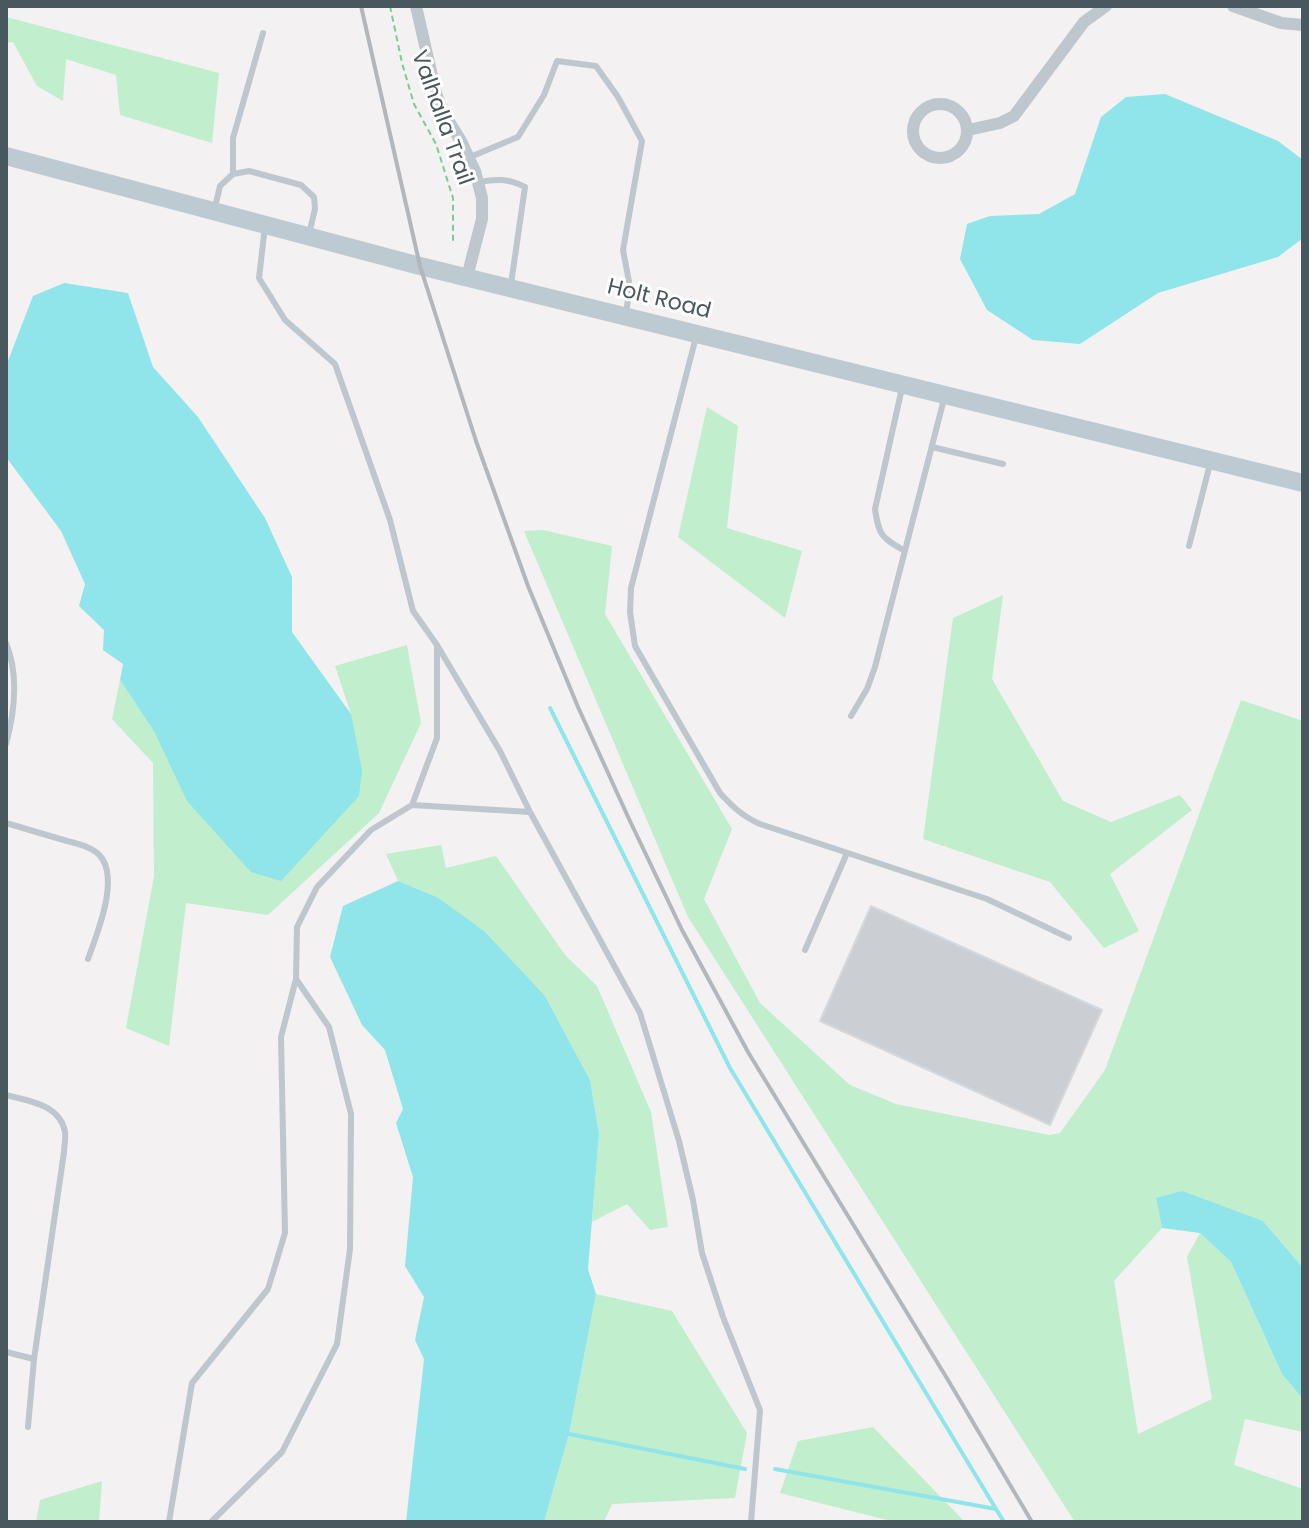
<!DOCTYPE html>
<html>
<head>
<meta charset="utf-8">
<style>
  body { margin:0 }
  #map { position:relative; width:1309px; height:1528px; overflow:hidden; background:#f3f1f1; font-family:Poppins,sans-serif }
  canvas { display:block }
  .frame { position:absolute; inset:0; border:8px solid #49575e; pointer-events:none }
</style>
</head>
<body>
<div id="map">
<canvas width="1309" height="1528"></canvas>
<div class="frame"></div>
</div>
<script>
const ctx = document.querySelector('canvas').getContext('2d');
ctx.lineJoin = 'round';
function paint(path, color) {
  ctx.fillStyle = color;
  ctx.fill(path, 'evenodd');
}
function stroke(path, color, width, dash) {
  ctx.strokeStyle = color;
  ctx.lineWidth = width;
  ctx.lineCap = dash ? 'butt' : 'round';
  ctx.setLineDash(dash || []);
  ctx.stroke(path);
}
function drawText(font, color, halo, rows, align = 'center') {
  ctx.font = font + ' Poppins,sans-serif';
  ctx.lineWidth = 6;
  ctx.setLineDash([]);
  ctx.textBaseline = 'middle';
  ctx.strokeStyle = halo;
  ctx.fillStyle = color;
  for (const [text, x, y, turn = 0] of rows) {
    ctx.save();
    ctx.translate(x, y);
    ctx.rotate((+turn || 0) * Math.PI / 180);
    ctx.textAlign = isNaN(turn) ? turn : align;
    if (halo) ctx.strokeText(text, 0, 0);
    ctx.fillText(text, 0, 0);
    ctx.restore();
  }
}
paint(new Path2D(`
  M 6,17 L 219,73 L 212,143 L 120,115 L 116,75 L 66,59 L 63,101 L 37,86 L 13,42 L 6,43 Z
  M 707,407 L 738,426 L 727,528 L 802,551 L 785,618 L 678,537 Z
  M 543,530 L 612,546 L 605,614 L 732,829 L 704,899 L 760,1003 L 850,1085 L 896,1104 L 1049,1135 L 1060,1133 L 1105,1070 L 1241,700 L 1303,721 L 1303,1268 L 1263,1221 L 1156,1198 L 1162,1228 L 1114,1281 L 1138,1434 L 1212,1399 L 1187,1257 L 1200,1233 L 1231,1262 L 1282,1374 L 1303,1399 L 1303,1432 L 1245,1419 L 1234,1465 L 1303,1489 L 1303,1522 L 1075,1522 L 688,917 L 524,531 Z
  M 1003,595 L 992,679 L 1063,801 L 1111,822 L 1180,795 L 1192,810 L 1110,874 L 1139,931 L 1104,948 L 1050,882 L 923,839 L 953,618 Z
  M 407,645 L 421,723 L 379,813 L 268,915 L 186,903 L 169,1046 L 126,1028 L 154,876 L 153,763 L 112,719 L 120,680 L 155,733 L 351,714 L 335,666 Z
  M 441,845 L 446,868 L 496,856 L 565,955 L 597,986 L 651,1112 L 668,1227 L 650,1230 L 627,1204 L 592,1222 L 599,1134 L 590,1080 L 545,996 L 437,897 L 398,881 L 386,854 Z
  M 596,1294 L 672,1311 L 747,1433 L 735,1498 L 612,1504 L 604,1522 L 544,1522 L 569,1434 Z
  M 873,1427 L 965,1522 L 895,1522 L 780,1493 L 798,1441 Z
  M 102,1481 L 99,1522 L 36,1522 L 40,1500 Z`), '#c1eecc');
paint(new Path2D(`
  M 1165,94 L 1278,141 L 1303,160 L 1303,238 L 1278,257 L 1158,293 L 1080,344 L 1033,340 L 987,310 L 960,259 L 967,224 L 990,216 L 1039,214 L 1075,194 L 1101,117 L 1126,97 Z
  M 64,283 L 128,293 L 153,367 L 198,417 L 265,518 L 292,577 L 292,632 L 351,714 L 362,770 L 359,796 L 281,881 L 251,872 L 187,801 L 155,733 L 120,680 L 123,664 L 103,650 L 104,630 L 79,606 L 85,584 L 61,531 L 6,457 L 6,366 L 33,296 Z
  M 398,881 L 437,897 L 484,931 L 545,996 L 590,1080 L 599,1134 L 588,1269 L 596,1294 L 569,1434 L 544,1522 L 406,1522 L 424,1359 L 415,1340 L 424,1297 L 405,1266 L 413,1177 L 396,1123 L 403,1109 L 385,1050 L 362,1025 L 330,957 L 343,906 Z
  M 1182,1191 L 1263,1221 L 1303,1268 L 1303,1399 L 1282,1374 L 1231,1262 L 1200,1233 L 1162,1228 L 1156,1198 Z`), '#90e5ea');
stroke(new Path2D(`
  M 550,708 L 730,1068 L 996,1509
  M 564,1435 L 569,1434 L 745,1469
  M 775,1469 L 996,1509 L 1004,1522`), '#90e5ea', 4);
const building = new Path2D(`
  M 871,906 L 1102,1010 L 1050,1125 L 820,1021 Z`);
paint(building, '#cbcfd3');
stroke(building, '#d5d8dc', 2);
stroke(new Path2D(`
  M 390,6 L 402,63 L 414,104 L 436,144 L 453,198 L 453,242`), '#7acc96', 2, [6, 4]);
stroke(new Path2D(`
  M 470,157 L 518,137 L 544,95 L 557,61 L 596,66 L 618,97 L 642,141 L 623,250 L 630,287 L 626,313
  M 233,174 L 233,138 L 263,33
  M 478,182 C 496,179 508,178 525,187 L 511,284
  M 215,207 L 220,186 L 233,174 L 249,171 L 301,185 L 314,197 L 315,209 L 309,234
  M 265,226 L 259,278 L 285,320 L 335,364 L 390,520 L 413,611 L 437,645 L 500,751 L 530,812 L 640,1013 L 679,1141 L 693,1200 L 702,1253 L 723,1317 L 760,1410 L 751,1522
  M 696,337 L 631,588 L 630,612 L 635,646 L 720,793 C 733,807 742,816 760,824 L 987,899 L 1069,938
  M 902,388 L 875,509 C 879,536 881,537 905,551
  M 932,447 L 1003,464
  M 1189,546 L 1210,464
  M 6,643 C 19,675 15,711 6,744
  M 851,716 L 867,689 L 875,667 L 944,399
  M 412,805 L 437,738 L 437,645
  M 6,823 C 26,829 46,835 67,841 C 76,843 88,846 96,852 C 123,872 97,934 88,959
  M 805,950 L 847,853
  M 6,1095 C 28,1101 60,1104 65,1132 C 66,1138 64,1146 64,1152 L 34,1359 L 28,1427
  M 6,1352 L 34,1359
  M 169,1522 L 192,1383 L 268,1289 L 285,1233 L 281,1037 L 296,979
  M 211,1522 L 282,1452 L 337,1344 L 350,1249 L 351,1114 L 329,1027 L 296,979 L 297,927 L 317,887 L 371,830 L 412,805 L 530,812`), '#bdc7cd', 6);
stroke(new Path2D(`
  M 416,6 L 436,93 L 443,112 L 461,141 L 475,171 L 482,198 L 482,219 L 467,277
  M 1233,6 L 1281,23 L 1303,25
  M913 131a27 27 0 1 1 54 0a27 27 0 1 1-54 0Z
  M 968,130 L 1000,123 L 1014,116 L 1084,22 L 1106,6`), '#bdc7cd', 12);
stroke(new Path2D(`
  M 6,156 L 420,266 L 1303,483`), '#bdcad2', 18);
stroke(new Path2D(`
  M 361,6 L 420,266 L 476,441 L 528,586 L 578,707 L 629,819 L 682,930 L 748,1052 L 948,1380 L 1032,1522`), '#b3b7bb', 4);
drawText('22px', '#49575e', '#fff', [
  ["Valhalla Trail",441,118,70],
  ["Holt Road",659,300,14]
]);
</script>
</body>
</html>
